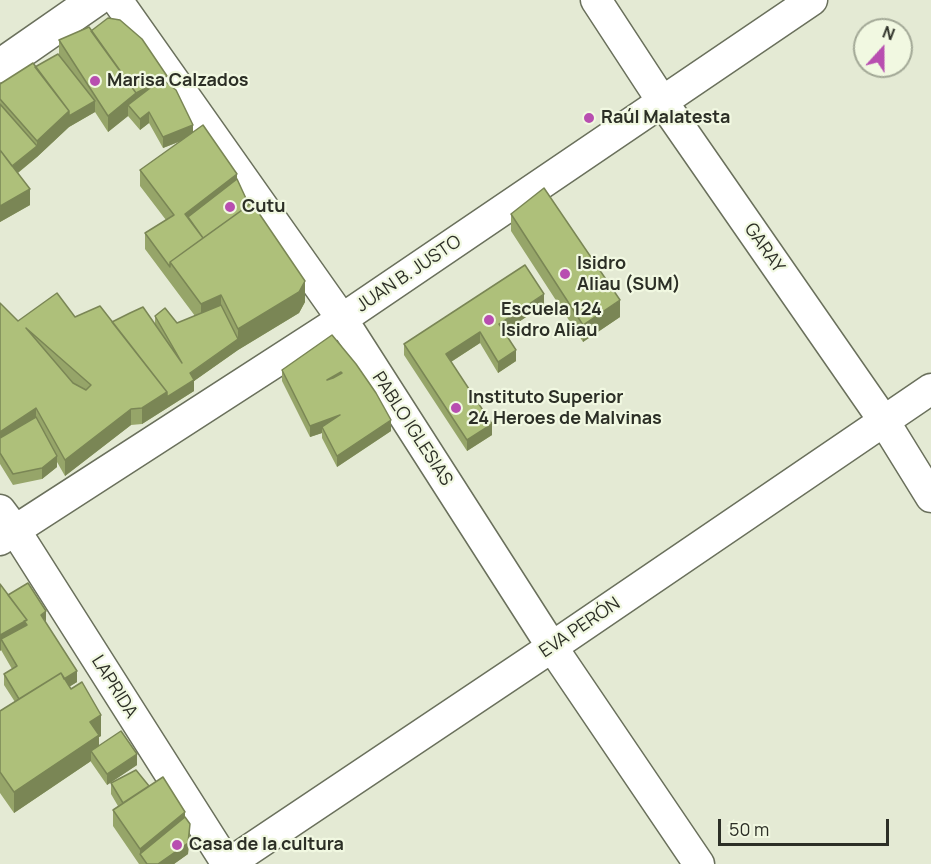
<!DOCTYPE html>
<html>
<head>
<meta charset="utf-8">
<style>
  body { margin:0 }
  #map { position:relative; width:931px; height:864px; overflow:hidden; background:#e4ead4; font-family:Manrope,sans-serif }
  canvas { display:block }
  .north { position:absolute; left:853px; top:18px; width:60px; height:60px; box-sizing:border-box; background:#f1f8e1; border:2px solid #a2a896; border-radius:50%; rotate:21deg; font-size:16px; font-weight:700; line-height:24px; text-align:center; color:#2c2f26 }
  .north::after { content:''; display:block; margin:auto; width:21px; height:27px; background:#b84eb0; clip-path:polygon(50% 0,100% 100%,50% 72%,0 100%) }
  .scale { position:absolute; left:718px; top:819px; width:171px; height:27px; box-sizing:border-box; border:3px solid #2c2f26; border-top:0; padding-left:8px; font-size:18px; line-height:21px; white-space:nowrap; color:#2c2f26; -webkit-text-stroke:4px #f1f8e1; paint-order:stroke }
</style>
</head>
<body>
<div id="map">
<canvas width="931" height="864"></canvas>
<div class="north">N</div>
<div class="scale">50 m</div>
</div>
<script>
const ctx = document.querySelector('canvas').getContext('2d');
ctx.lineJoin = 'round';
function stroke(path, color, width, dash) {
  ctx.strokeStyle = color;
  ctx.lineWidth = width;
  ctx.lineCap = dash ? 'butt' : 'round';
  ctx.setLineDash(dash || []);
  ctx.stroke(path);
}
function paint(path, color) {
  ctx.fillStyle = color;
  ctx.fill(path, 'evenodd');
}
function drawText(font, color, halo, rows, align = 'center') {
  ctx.font = font + ' Manrope,sans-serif';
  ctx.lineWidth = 4.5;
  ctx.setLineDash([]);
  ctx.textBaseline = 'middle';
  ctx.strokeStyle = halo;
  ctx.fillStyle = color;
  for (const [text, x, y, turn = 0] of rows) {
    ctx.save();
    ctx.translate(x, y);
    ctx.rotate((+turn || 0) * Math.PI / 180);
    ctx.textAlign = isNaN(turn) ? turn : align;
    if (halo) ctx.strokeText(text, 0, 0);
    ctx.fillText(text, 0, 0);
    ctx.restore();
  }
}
const minor = new Path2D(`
  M 117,0 L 342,319 L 552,647 L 699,864
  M 596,0 L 662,101 L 884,421 L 931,497
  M 0,510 L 15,530 L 227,864
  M 0,540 L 342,319 L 812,0
  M 228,864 L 552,647 L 931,389`);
const major = new Path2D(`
  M 0,66 L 95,0`);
stroke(minor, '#6a705c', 33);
stroke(major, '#6a705c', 36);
stroke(minor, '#fff', 30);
stroke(major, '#fff', 33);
paint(new Path2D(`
  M 91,31 L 167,83 L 193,132 L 237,179 L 249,205 L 305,302 L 299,313 L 238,350 L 194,381 L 194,391 L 142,424 L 131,425 L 65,476 L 57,462 L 57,467 L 42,479 L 13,485 L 0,464 L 0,303 L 18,321 L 75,317 L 112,322 L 155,324 L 155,316 L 177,323 L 195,316 L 145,249 L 145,233 L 166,220 L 140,186 L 140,170 L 181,141 L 163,148 L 149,123 L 140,130 L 128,116 L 108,132 L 95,112 L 69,127 L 37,157 L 18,173 L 30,205 L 0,222 L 0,84 L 59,55 L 59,40 Z
  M 511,214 L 620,317 L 583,342 L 511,231 Z
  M 544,305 L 504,332 L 516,361 L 498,373 L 480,343 L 451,362 L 492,435 L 467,451 L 404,355 L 404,344 Z
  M 332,335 L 391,431 L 337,467 L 322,438 L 322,433 L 310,437 L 282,381 L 282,370 Z
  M 0,584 L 8,595 L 46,623 L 77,682 L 69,687 L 101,736 L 99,737 L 99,746 L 137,765 L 107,785 L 91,762 L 91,761 L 14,813 L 0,793 L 0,711 L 15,702 L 4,685 L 4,674 L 12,669 L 1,650 L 0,651 Z
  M 111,783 L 149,786 L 185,817 L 190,835 L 188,854 L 174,864 L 139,864 L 113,826 L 113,810 L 118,806 L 111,794 Z`), '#96a569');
paint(new Path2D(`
  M 158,82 L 128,105 L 128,116 L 108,132 L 108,116 L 133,95 Z
  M 95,101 L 95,112 L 69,127 L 37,157 L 10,179 L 10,168 L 37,146 L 37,141 L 69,111 Z
  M 149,112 L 149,123 L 140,130 L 140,119 Z
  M 193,125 L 193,136 L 163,148 L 163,137 Z
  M 237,174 L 237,191 L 190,226 L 185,214 Z
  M 30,189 L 30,205 L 0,222 L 0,206 Z
  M 305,281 L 305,302 L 299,313 L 238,350 L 194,381 L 194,391 L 142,424 L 142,408 L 238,339 L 238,329 Z
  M 544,294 L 544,305 L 499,335 L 499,324 Z
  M 221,295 L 221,316 L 201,325 L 201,304 Z
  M 620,300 L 620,317 L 583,342 L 583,325 Z
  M 480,332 L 480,343 L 446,365 L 446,354 Z
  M 516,350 L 516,361 L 498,373 L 498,362 Z
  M 36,408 L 36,424 L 0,448 L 0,432 Z
  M 131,409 L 131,425 L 65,476 L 65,460 Z
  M 340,415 L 322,427 L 322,433 L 310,437 L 310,426 Z
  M 391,420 L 391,431 L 337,467 L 337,456 Z
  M 492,424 L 492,435 L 467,451 L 467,440 Z
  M 57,456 L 57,467 L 42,479 L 42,468 Z
  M 46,611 L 46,622 L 41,615 Z
  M 27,620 L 27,636 L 1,639 L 1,650 L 0,651 L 0,635 Z
  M 77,671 L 77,682 L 22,715 L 22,704 Z
  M 101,715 L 101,736 L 99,737 L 99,755 L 91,751 L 91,761 L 14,813 L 14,792 L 90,722 Z
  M 137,754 L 137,765 L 107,785 L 107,774 Z
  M 185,812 L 185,828 L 140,854 L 140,849 Z
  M 190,824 L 188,854 L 174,864 L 158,864 Z`), '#7a8655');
const building = new Path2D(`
  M 108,18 L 120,20 L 142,39 L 167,76 L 162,79 L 176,90 L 193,125 L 163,137 L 149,112 L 140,119 L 128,105 L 158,82 L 136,93 L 91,31 Z
  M 89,27 L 136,93 L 108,116 L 59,40 Z
  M 58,54 L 95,101 L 69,116 L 69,111 L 35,67 Z
  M 33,63 L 69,111 L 37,141 L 0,99 L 0,84 Z
  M 0,104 L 37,146 L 12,166 L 0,150 Z
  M 203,125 L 237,174 L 185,214 L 203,238 L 170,262 L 170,267 L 145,233 L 174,215 L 140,170 Z
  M 0,150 L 30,189 L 0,206 Z
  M 237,179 L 249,205 L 203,238 L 188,217 Z
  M 544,188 L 620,300 L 583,325 L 511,214 Z
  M 252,203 L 305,281 L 299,292 L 238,329 L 221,295 L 201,304 L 170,262 Z
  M 525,265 L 544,294 L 499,324 L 516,350 L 498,362 L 480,332 L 446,354 L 492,424 L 467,440 L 404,344 Z
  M 57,293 L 75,317 L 100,306 L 167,392 L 142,408 L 131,409 L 65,460 L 36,408 L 0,432 L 0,303 L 18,321 ZM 26,328 L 91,385 L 86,390 L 73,383 Z
  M 221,305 L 238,339 L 190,373 L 194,380 L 167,397 L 167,392 L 112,322 L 130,313 L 143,307 L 182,363 L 155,316 L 165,308 L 177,323 Z
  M 332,335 L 356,364 L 376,393 L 391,420 L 337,456 L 322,427 L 340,415 L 310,426 L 282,370 ZM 341,372 L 342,373 L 333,378 L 327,380 Z
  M 36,417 L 57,456 L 42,468 L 13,474 L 0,453 L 0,438 Z
  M 28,583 L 46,611 L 41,615 L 77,671 L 64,679 L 61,673 L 19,699 L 4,674 L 17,666 L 1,639 L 27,625 L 24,621 L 27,620 L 8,595 Z
  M 0,584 L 27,620 L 0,635 Z
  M 61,673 L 71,689 L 82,682 L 101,715 L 90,722 L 99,735 L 14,792 L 0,772 L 0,711 Z
  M 121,731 L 137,754 L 107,774 L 91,751 Z
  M 136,770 L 149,786 L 123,803 L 111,783 Z
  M 163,777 L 185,812 L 140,849 L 113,810 Z
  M 185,817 L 190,824 L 188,843 L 158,864 L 147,864 L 140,854 Z`);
paint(building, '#aec07a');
stroke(building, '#7a8655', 1.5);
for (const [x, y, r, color] of [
  [95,81,6,"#b84eb0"],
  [589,118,6,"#b84eb0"],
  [230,207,6,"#b84eb0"],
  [565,274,6,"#b84eb0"],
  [489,320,6,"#b84eb0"],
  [456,408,6,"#b84eb0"],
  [177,845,6,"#b84eb0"]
]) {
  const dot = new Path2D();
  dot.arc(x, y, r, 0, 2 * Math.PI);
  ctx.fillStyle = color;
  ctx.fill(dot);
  stroke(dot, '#f1f8e1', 2);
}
drawText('bold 18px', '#2c2f26', '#f1f8e1', [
  ["Marisa Calzados",107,81],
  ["Raúl Malatesta",601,118],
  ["Cutu",242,207],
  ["Isidro",577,264],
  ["Aliau (SUM)",577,285],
  ["Escuela 124",501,310],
  ["Isidro Aliau",501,331],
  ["Instituto Superior",468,398],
  ["24 Heroes de Malvinas",468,419],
  ["Casa de la cultura",189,845]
], 'left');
drawText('18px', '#2c2f26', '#f1f8e1', [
  ["GARAY",764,248,55],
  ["JUAN B. JUSTO",409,274,-34],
  ["PABLO IGLESIAS",412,429,57],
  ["EVA PERÓN",580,628,-34],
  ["LAPRIDA",114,687,58]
]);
</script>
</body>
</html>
